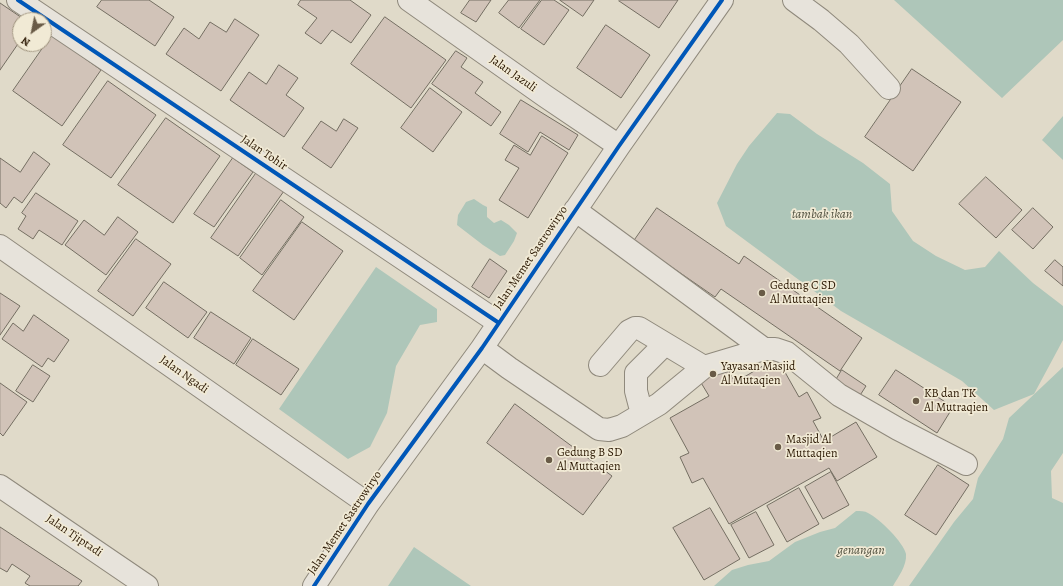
<!DOCTYPE html>
<html>
<head>
<meta charset="utf-8">
<style>
  body { margin:0 }
  #map { position:relative; width:1063px; height:586px; overflow:hidden; background:#e0dac9; font-family:Alegreya,serif }
  canvas { display:block }
  .north { position:absolute; left:12px; top:12px; width:40px; height:40px; box-sizing:border-box; background:#f1ead5; border:1px solid #a19580; border-radius:50%; rotate:213deg; font-size:11px; font-weight:700; line-height:16px; text-align:center; color:#291601 }
  .north::after { content:''; display:block; margin:auto; width:14px; height:18px; background:#695b47; clip-path:polygon(50% 0,100% 100%,50% 72%,0 100%) }
</style>
</head>
<body>
<div id="map">
<canvas width="1063" height="586"></canvas>
<div class="north">N</div>
</div>
<script>
const ctx = document.querySelector('canvas').getContext('2d');
ctx.lineJoin = 'round';
function paint(path, color) {
  ctx.fillStyle = color;
  ctx.fill(path, 'evenodd');
}
function stroke(path, color, width, dash) {
  ctx.strokeStyle = color;
  ctx.lineWidth = width;
  ctx.lineCap = dash ? 'butt' : 'round';
  ctx.setLineDash(dash || []);
  ctx.stroke(path);
}
function drawText(font, color, halo, rows, align = 'center') {
  ctx.font = font + ' Alegreya,serif';
  ctx.lineWidth = 3.5;
  ctx.setLineDash([]);
  ctx.textBaseline = 'middle';
  ctx.strokeStyle = halo;
  ctx.fillStyle = color;
  for (const [text, x, y, turn = 0] of rows) {
    ctx.save();
    ctx.translate(x, y);
    ctx.rotate((+turn || 0) * Math.PI / 180);
    ctx.textAlign = isNaN(turn) ? turn : align;
    if (halo) ctx.strokeText(text, 0, 0);
    ctx.fillText(text, 0, 0);
    ctx.restore();
  }
}
paint(new Path2D(`
  M 894,0 L 1063,0 L 1063,40 L 1002,98 Z
  M 777,113 L 790,114 L 817,134 L 863,163 L 890,184 L 892,211 L 913,241 L 936,256 L 965,270 L 985,267 L 999,251 L 1033,283 L 1063,306 L 1063,340 L 1034,394 L 994,410 L 962,381 L 841,311 L 726,226 L 717,203 L 737,164 L 749,146 Z
  M 1063,116 L 1063,160 L 1042,140 Z
  M 474,199 L 483,205 L 487,207 L 487,217 L 494,223 L 501,220 L 509,225 L 517,233 L 514,241 L 505,255 L 500,256 L 483,245 L 457,225 L 458,215 L 466,202 Z
  M 376,267 L 437,309 L 437,322 L 420,325 L 396,366 L 387,413 L 370,447 L 348,459 L 279,409 Z
  M 1063,367 L 1063,453 L 1051,471 L 1052,498 L 1063,503 L 1063,586 L 909,586 L 954,522 L 973,499 L 978,478 L 1003,439 L 1009,418 Z
  M 856,511 C 860,511 865,511 868,513 C 879,518 904,543 906,554 C 907,566 898,577 893,586 L 714,586 L 732,570 L 748,565 L 769,561 L 795,542 L 820,532 L 835,528 Z
  M 414,547 L 471,586 L 388,586 Z`), '#aec6b9');
const building = new Path2D(`
  M 102,0 L 149,0 L 174,17 L 155,46 L 97,7 Z
  M 301,0 L 350,0 L 371,15 L 351,43 L 332,30 L 321,44 L 305,33 L 317,18 L 298,5 Z
  M 470,0 L 491,0 L 476,22 L 461,13 Z
  M 509,0 L 540,0 L 519,28 L 499,13 Z
  M 542,0 L 554,0 L 569,10 L 544,45 L 521,29 Z
  M 560,0 L 594,0 L 583,16 Z
  M 620,0 L 678,0 L 659,28 L 619,1 Z
  M 0,3 L 25,20 L 20,20 L 20,41 L 0,70 Z
  M 385,17 L 446,60 L 411,108 L 351,64 Z
  M 235,19 L 259,35 L 221,91 L 166,54 L 184,28 L 199,39 L 210,22 L 226,32 Z
  M 606,25 L 650,55 L 621,98 L 577,68 Z
  M 52,35 L 101,70 L 62,126 L 13,91 Z
  M 456,51 L 467,58 L 461,67 L 483,82 L 475,93 L 501,112 L 491,126 L 432,84 Z
  M 279,65 L 298,78 L 286,95 L 304,108 L 284,137 L 230,100 L 249,72 L 266,84 Z
  M 912,69 L 961,102 L 913,171 L 865,137 Z
  M 108,81 L 156,115 L 111,178 L 63,145 Z
  M 430,88 L 462,112 L 433,152 L 401,128 Z
  M 521,100 L 578,135 L 569,150 L 540,132 L 528,152 L 500,134 Z
  M 166,118 L 220,156 L 173,223 L 118,185 Z
  M 344,119 L 358,128 L 331,168 L 302,148 L 321,121 L 336,131 Z
  M 542,136 L 568,153 L 528,218 L 499,200 L 519,168 L 505,160 L 514,145 L 530,155 Z
  M 34,152 L 50,164 L 22,203 L 14,197 L 6,208 L 0,203 L 0,158 L 20,172 Z
  M 233,158 L 253,172 L 214,227 L 194,214 Z
  M 257,172 L 284,191 L 238,256 L 211,238 Z
  M 986,177 L 1022,210 L 996,238 L 959,204 Z
  M 36,193 L 78,221 L 62,245 L 39,230 L 33,239 L 18,229 L 26,216 L 22,213 Z
  M 281,200 L 304,217 L 262,275 L 240,258 Z
  M 657,208 L 739,264 L 744,256 L 862,338 L 840,371 L 721,289 L 715,297 L 634,241 Z
  M 1033,208 L 1053,227 L 1033,249 L 1012,230 Z
  M 118,217 L 138,232 L 106,275 L 65,245 L 84,220 L 104,235 Z
  M 302,222 L 343,251 L 294,320 L 253,291 Z
  M 136,239 L 171,264 L 133,316 L 98,291 Z
  M 490,259 L 507,271 L 489,298 L 472,287 Z
  M 1055,260 L 1063,267 L 1063,286 L 1045,271 Z
  M 164,282 L 207,312 L 188,338 L 146,308 Z
  M 0,293 L 20,306 L 0,335 Z
  M 211,312 L 251,338 L 234,364 L 194,338 Z
  M 34,315 L 69,340 L 54,362 L 48,358 L 42,367 L 2,339 L 13,323 L 23,331 Z
  M 253,339 L 299,369 L 281,395 L 236,365 Z
  M 777,358 L 799,397 L 807,392 L 821,418 L 813,421 L 824,441 L 856,422 L 877,457 L 837,481 L 829,468 L 729,524 L 703,478 L 692,483 L 680,457 L 689,453 L 670,418 L 709,396 L 700,381 L 726,366 L 735,382 Z
  M 33,365 L 50,376 L 33,402 L 16,391 Z
  M 842,370 L 866,386 L 857,400 L 833,385 Z
  M 896,370 L 953,407 L 937,433 L 879,395 Z
  M 0,383 L 27,402 L 3,436 L 0,433 Z
  M 515,404 L 612,476 L 583,515 L 487,443 Z
  M 938,465 L 969,485 L 936,535 L 905,515 Z
  M 831,472 L 849,505 L 823,519 L 805,487 Z
  M 799,488 L 819,524 L 787,542 L 767,506 Z
  M 710,508 L 740,559 L 704,580 L 673,528 Z
  M 756,512 L 774,545 L 749,558 L 731,525 Z
  M 0,527 L 82,581 L 78,586 L 30,586 L 25,583 L 30,576 L 12,564 L 7,572 L 0,568 Z`);
paint(building, '#d1c3b8');
stroke(building, '#746e62', 1);
const minor = new Path2D(`
  M 18,0 L 499,323
  M 409,0 L 545,96 L 619,146
  M 794,0 L 821,20 L 849,44 L 889,88
  M 575,210 L 764,349
  M 0,246 L 368,504
  M 482,348 L 509,368 L 599,429 L 609,430 L 622,426 L 659,404 L 704,367 L 764,349 L 775,349 L 787,353 L 839,395 L 898,429 L 966,464
  M 600,365 L 629,331 L 635,328 L 639,328 L 704,367
  M 642,414 L 636,391 L 636,373 L 665,344
  M 0,486 L 147,586
  M 314,586 L 368,504 L 482,348 L 619,146 L 722,0`);
stroke(minor, '#8f897c', 24);
stroke(minor, '#e7e3db', 22);
stroke(new Path2D(`
  M 18,0 L 499,323
  M 314,586 L 368,504 L 482,348 L 619,146 L 722,0`), '#0057b8', 4);
for (const [x, y, r, color] of [
  [762,293,4,"#695b47"],
  [713,374,4,"#695b47"],
  [916,401,4,"#695b47"],
  [778,447,4,"#695b47"],
  [549,460,4,"#695b47"]
]) {
  const dot = new Path2D();
  dot.arc(x, y, r, 0, 2 * Math.PI);
  ctx.fillStyle = color;
  ctx.fill(dot);
  stroke(dot, '#f1ead5', 1.5);
}
drawText('12px', '#291601', '#f1ead5', [
  ["Jalan Jazuli",513,74,35],
  ["Jalan Tohir",264,153,34],
  ["Jalan Memet Sastrowiryo",531,258,-56],
  ["Jalan Ngadi",184,375,35],
  ["Jalan Memet Sastrowiryo",345,523,-56],
  ["Jalan Tjiptadi",74,536,34]
]);
drawText('12px', '#291601', '#f1ead5', [
  ["Gedung C SD",770,286],
  ["Al Muttaqien",770,300],
  ["Yayasan Masjid",721,367],
  ["Al Mutaqien",721,381],
  ["KB dan TK",924,394],
  ["Al Mutraqien",924,408],
  ["Masjid Al",786,440],
  ["Muttaqien",786,454],
  ["Gedung B SD",557,453],
  ["Al Muttaqien",557,467]
], 'left');
drawText('italic 13px', '#50503f', '#f1ead5', [
  ["tambak ikan",822,215],
  ["genangan",861,551]
]);
</script>
</body>
</html>
